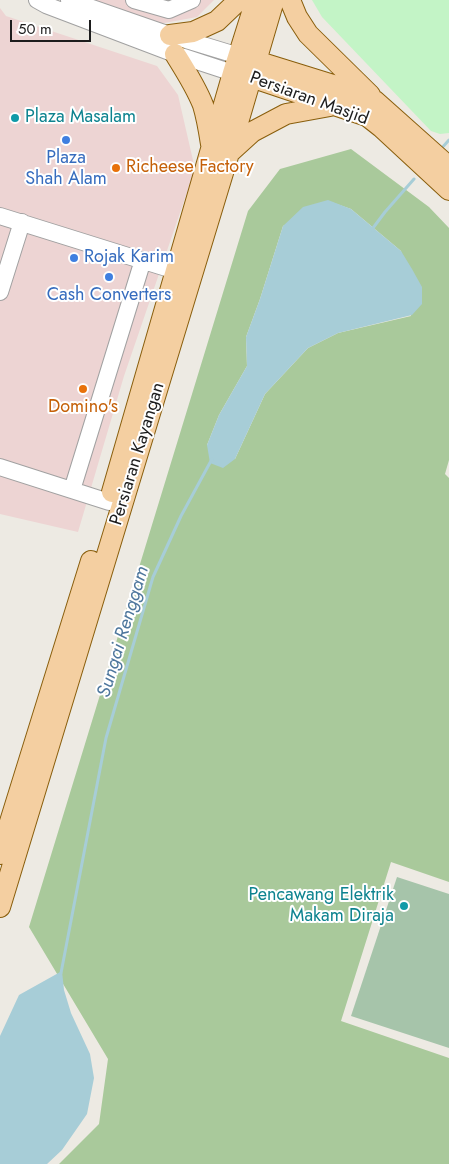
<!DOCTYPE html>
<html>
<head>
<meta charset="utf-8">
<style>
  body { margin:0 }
  #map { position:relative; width:449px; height:1164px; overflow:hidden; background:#edeae3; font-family:Jost,sans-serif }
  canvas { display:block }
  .scale { position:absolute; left:10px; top:20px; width:81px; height:22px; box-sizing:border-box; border:2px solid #1d1d1d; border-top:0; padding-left:6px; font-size:15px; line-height:18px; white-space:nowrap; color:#1d1d1d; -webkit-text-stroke:4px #fff; paint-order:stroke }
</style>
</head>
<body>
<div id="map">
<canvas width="449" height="1164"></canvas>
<div class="scale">50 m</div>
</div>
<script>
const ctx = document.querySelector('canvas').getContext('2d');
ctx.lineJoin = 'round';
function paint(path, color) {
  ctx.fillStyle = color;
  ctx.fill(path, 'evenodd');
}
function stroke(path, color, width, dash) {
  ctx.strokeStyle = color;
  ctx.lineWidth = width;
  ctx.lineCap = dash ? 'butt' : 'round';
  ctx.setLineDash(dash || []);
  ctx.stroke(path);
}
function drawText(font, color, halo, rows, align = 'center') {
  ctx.font = font + ' Jost,sans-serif';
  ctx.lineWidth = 4;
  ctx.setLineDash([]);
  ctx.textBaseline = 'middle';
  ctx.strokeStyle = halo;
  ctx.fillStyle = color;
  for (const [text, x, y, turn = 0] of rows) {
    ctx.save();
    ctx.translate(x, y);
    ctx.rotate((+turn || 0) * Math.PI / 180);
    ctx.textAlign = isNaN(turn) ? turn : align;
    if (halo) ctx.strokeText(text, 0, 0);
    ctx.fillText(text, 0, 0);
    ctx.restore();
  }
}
paint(new Path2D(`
  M 90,0 L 214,0 L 197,17 L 159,24 Z
  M 0,8 L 6,16 L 157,66 L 178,95 L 195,169 L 124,376 L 78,532 L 0,514 Z`), '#edd4d3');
paint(new Path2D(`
  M 351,149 L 429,207 L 449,228 L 449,460 L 445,474 L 449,478 L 449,882 L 391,862 L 341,1021 L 449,1058 L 449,1164 L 59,1164 L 99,1124 L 108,1059 L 29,927 L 248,211 L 280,169 ZM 328,201 L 351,209 L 401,251 L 411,316 L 338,333 L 308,348 L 265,394 L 235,459 L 207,445 L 219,415 L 247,366 L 246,337 L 260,299 L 283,226 Z`), '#a9c99b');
paint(new Path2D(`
  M 397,877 L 449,894 L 449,1048 L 351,1016 Z`), '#a6c4aa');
paint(new Path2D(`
  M 312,0 L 449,0 L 449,133 L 440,134 L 431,131 L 322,17 Z`), '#c3f4c6');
paint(new Path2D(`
  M 328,200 L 351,209 L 401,251 L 412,269 L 422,287 L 422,304 L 412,315 L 338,333 L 308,348 L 265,394 L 235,459 L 223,468 L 210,463 L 207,445 L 219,415 L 247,366 L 246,337 L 260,299 L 283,226 L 303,207 Z
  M 62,971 L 64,990 L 71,1013 L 90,1054 L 94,1078 L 87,1114 L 62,1150 L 47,1164 L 0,1164 L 0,1036 L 19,995 Z`), '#a7cdd7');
stroke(new Path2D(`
  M 440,150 L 449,140
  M 373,230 L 373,228 L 385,212 L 414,179
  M 61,973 L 106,738 L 153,577 L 181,516 L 212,459`), '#a7cdd7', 3);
const minor = new Path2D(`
  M 37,0 L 46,5 L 175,54 L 233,73
  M 69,0 L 170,35 L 239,56
  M 134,0 L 169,10 L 192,0
  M 0,216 L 176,271
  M 0,292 L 22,222
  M 0,467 L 109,502
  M 72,490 L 143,260`);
const major = new Path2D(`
  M 290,0 L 297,17 L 308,34 L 370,95
  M 170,35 L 193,32 L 217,21 L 239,0
  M 175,54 C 185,70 196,87 203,105 C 207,118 209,131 211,144
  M 243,57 L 346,89 L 375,101 L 449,167
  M 238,74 L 251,77 L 367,116 L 381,127 L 449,190
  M 230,152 L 252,132 L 286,114 L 330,106
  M 112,492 L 233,73 L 256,0
  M 0,854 L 91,561
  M 0,907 L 229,153 L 274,0`);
stroke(minor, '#a1a1a1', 18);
stroke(major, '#895e0c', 22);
stroke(minor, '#fff', 16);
stroke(major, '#f4cfa1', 20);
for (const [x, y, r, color] of [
  [15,118,5,"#0f9aa8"],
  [66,140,5,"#3f7fe0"],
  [116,168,5,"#e8710a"],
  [74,258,5,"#3f7fe0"],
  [109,277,5,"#3f7fe0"],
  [83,389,5,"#e8710a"],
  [404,906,5,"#0f9aa8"]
]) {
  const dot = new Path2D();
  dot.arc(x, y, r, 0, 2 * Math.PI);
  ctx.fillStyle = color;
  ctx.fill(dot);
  stroke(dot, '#fff', 2);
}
drawText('18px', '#1d1d1d', '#fff', [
  ["Persiaran Masjid",309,99,20],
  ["Persiaran Kayangan",138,454,-73]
]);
drawText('18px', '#0d838f', '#fff', [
  ["Plaza Masalam",25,118],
  ["Pencawang Elektrik",394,896,"right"],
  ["Makam Diraja",394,917,"right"]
], 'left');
drawText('18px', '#366cbe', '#fff', [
  ["Plaza",66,159],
  ["Shah Alam",66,180],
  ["Rojak Karim",84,258,"left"],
  ["Cash Converters",109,296]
]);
drawText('18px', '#c56008', '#fff', [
  ["Richeese Factory",126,168],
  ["Domino's",83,408,"center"]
], 'left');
drawText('italic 19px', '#4e779d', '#fff', [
  ["Sungai Renggam",124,632,-73]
]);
</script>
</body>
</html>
